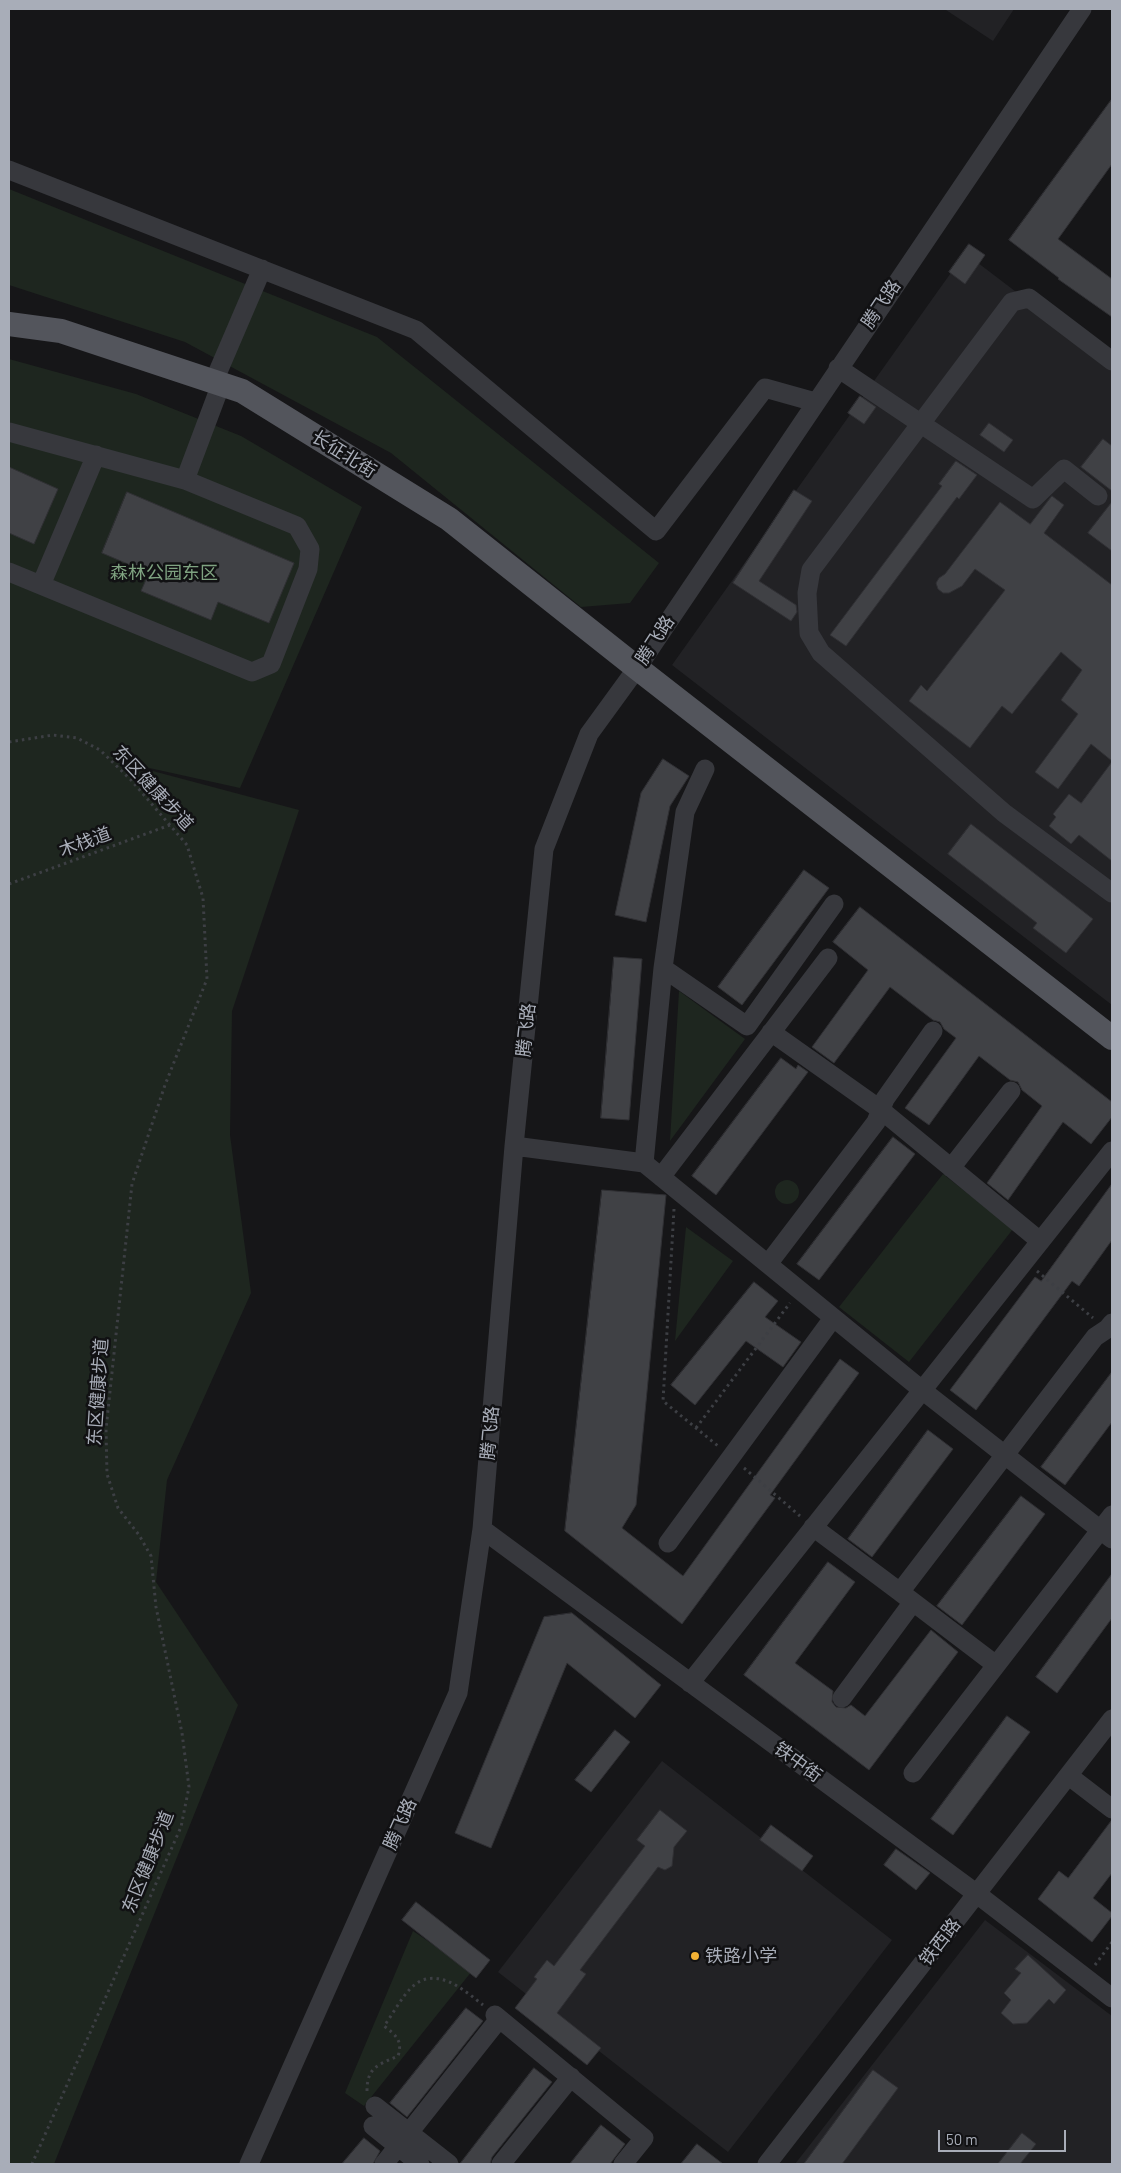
<!DOCTYPE html>
<html>
<head>
<meta charset="utf-8">
<style>
  body { margin:0 }
  #map { position:relative; width:1121px; height:2173px; overflow:hidden; background:#161618; font-family:Barlow,sans-serif }
  canvas { display:block }
  .frame { position:absolute; inset:0; border:10px solid #a8adb8; pointer-events:none }
  .scale { position:absolute; left:938px; top:2130px; width:128px; height:22px; box-sizing:border-box; border:2px solid #a8adb8; border-top:0; padding-left:6px; font-size:15px; line-height:18px; white-space:nowrap; color:#a8adb8; -webkit-text-stroke:4px #111113; paint-order:stroke }
</style>
</head>
<body>
<div id="map">
<canvas width="1121" height="2173"></canvas>
<div class="frame"></div>
<div class="scale">50 m</div>
</div>
<script>
const ctx = document.querySelector('canvas').getContext('2d');
ctx.lineJoin = 'round';
function paint(path, color) {
  ctx.fillStyle = color;
  ctx.fill(path, 'evenodd');
}
function stroke(path, color, width, dash) {
  ctx.strokeStyle = color;
  ctx.lineWidth = width;
  ctx.lineCap = dash ? 'butt' : 'round';
  ctx.setLineDash(dash || []);
  ctx.stroke(path);
}
function drawText(font, color, halo, rows, align = 'center') {
  ctx.font = font + ' Barlow,"Noto Sans SC",sans-serif';
  ctx.lineWidth = 5;
  ctx.setLineDash([]);
  ctx.textBaseline = 'middle';
  ctx.strokeStyle = halo;
  ctx.fillStyle = color;
  for (const [text, x, y, turn = 0] of rows) {
    ctx.save();
    ctx.translate(x, y);
    ctx.rotate((+turn || 0) * Math.PI / 180);
    ctx.textAlign = isNaN(turn) ? turn : align;
    if (halo) ctx.strokeText(text, 0, 0);
    ctx.fillText(text, 0, 0);
    ctx.restore();
  }
}
paint(new Path2D(`
  M 947,9 L 1014,9 L 993,41 L 946,10 Z
  M 965,253 L 1112,365 L 1112,1005 L 672,665 Z
  M 662,1761 L 892,1940 L 728,2152 L 498,1972 Z
  M 985,1920 L 1112,2016 L 1112,2164 L 795,2164 Z`), '#222225');
paint(new Path2D(`
  M 9,189 L 377,337 L 659,563 L 630,603 L 581,607 L 391,453 L 185,342 L 9,285 Z
  M 9,359 L 136,394 L 241,436 L 362,507 L 240,788 L 104,758 L 299,810 L 232,1011 L 230,1135 L 251,1293 L 167,1480 L 156,1582 L 238,1705 L 54,2164 L 9,2164 Z
  M 679,991 L 745,1039 L 670,1141 Z
  M 943,1174 L 1013,1229 L 909,1362 L 839,1307 Z
  M775 1192a12 12 0 1 1 24 0a12 12 0 1 1-24 0Z
  M 686,1227 L 733,1261 L 675,1341 Z
  M 413,1931 L 472,1971 L 364,2106 L 345,2093 Z`), '#1e261f');
const building = new Path2D(`
  M 1112,99 L 1112,164 L 1058,239 L 1112,279 L 1112,317 L 1058,279 L 1059,278 L 1009,240 Z
  M 969,244 L 985,255 L 965,284 L 949,272 Z
  M 860,396 L 876,407 L 864,424 L 848,413 Z
  M 989,423 L 1013,440 L 1004,452 L 980,435 Z
  M 1103,439 L 1112,446 L 1112,491 L 1081,467 Z
  M 956,461 L 977,475 L 959,499 L 957,497 L 846,646 L 830,635 L 942,486 L 939,484 Z
  M 9,467 L 58,489 L 34,544 L 9,533 Z
  M 794,490 L 812,501 L 759,581 L 796,605 L 797,612 L 791,621 L 733,583 Z
  M 127,492 L 294,563 L 269,623 L 218,602 L 211,620 L 141,591 L 149,573 L 102,553 Z
  M 1052,496 L 1064,505 L 1044,533 L 1112,585 L 1112,761 L 1091,744 L 1058,789 L 1035,772 L 1078,714 L 1061,700 L 1082,670 L 1061,652 L 1012,714 L 1002,706 L 970,748 L 909,701 L 921,685 L 927,691 L 1005,590 L 975,569 L 962,586 L 949,593 L 943,593 L 938,589 L 936,583 L 939,578 L 945,574 L 1000,502 L 1030,524 Z
  M 1112,502 L 1112,551 L 1088,533 Z
  M 663,759 L 689,776 L 670,806 L 646,922 L 615,915 L 641,793 Z
  M 1112,762 L 1112,861 L 1079,835 L 1071,844 L 1049,826 L 1056,817 L 1053,814 L 1069,794 L 1081,803 Z
  M 971,824 L 1093,919 L 1066,953 L 1033,928 L 1037,923 L 948,854 Z
  M 804,870 L 829,888 L 742,1005 L 718,987 Z
  M 860,907 L 1112,1102 L 1112,1117 L 1091,1144 L 1063,1122 L 1008,1200 L 987,1183 L 1042,1106 L 1022,1090 L 1018,1082 L 1010,1080 L 979,1056 L 929,1125 L 905,1108 L 956,1038 L 944,1029 L 940,1022 L 933,1020 L 890,987 L 834,1063 L 812,1047 L 868,970 L 833,942 Z
  M 614,957 L 642,959 L 629,1120 L 601,1118 Z
  M 781,1058 L 796,1069 L 798,1065 L 808,1072 L 716,1195 L 692,1176 Z
  M 893,1137 L 915,1154 L 819,1280 L 797,1264 Z
  M 1112,1184 L 1112,1240 L 1079,1286 L 1072,1281 L 976,1410 L 950,1390 L 1035,1277 L 1041,1281 Z
  M 602,1190 L 666,1195 L 636,1505 L 622,1528 L 683,1576 L 840,1359 L 859,1373 L 770,1495 L 775,1498 L 682,1624 L 565,1531 Z
  M 754,1282 L 778,1301 L 765,1317 L 801,1342 L 783,1367 L 746,1341 L 695,1405 L 671,1385 Z
  M 1112,1372 L 1112,1422 L 1065,1485 L 1041,1467 Z
  M 928,1430 L 953,1449 L 872,1557 L 848,1539 Z
  M 1021,1496 L 1045,1514 L 962,1625 L 937,1606 Z
  M 828,1562 L 855,1582 L 795,1663 L 833,1691 L 832,1702 L 836,1707 L 846,1708 L 851,1705 L 865,1716 L 931,1630 L 958,1652 L 869,1770 L 744,1675 Z
  M 1112,1574 L 1112,1618 L 1057,1693 L 1036,1677 Z
  M 572,1613 L 661,1685 L 635,1718 L 567,1663 L 491,1848 L 455,1833 L 544,1617 Z
  M 1007,1716 L 1030,1732 L 953,1835 L 931,1819 Z
  M 615,1730 L 630,1742 L 591,1792 L 575,1780 Z
  M 660,1810 L 687,1831 L 674,1847 L 672,1866 L 665,1870 L 658,1867 L 580,1970 L 586,1974 L 557,2013 L 601,2048 L 587,2065 L 515,2008 L 537,1979 L 534,1977 L 547,1960 L 554,1966 L 645,1846 L 637,1840 Z
  M 1112,1820 L 1112,1873 L 1093,1898 L 1112,1913 L 1112,1916 L 1092,1942 L 1038,1899 L 1059,1871 L 1068,1878 Z
  M 771,1825 L 813,1856 L 802,1871 L 760,1840 Z
  M 896,1849 L 930,1873 L 916,1890 L 884,1865 Z
  M 416,1902 L 490,1960 L 476,1978 L 402,1920 Z
  M 1028,1955 L 1066,1990 L 1054,2004 L 1049,1999 L 1027,2023 L 1013,2024 L 1001,2013 L 1011,2000 L 1004,1993 L 1021,1973 L 1015,1969 Z
  M 466,2008 L 483,2021 L 407,2117 L 390,2103 Z
  M 534,2068 L 552,2082 L 492,2157 L 490,2164 L 460,2164 Z
  M 873,2070 L 898,2088 L 842,2164 L 804,2164 Z
  M 601,2125 L 625,2144 L 610,2164 L 570,2164 Z
  M 1022,2133 L 1036,2144 L 1020,2164 L 998,2164 Z
  M 364,2138 L 380,2151 L 373,2164 L 342,2164 Z
  M 697,2144 L 723,2164 L 681,2164 Z`);
paint(building, '#404145');
stroke(building, '#303034', 1);
stroke(new Path2D(`
  M 9,742 L 53,735 L 77,738 L 100,750 L 131,780 L 187,845 L 203,898 L 207,979 L 165,1085 L 132,1184 L 106,1429 L 107,1474 L 118,1508 L 139,1535 L 151,1556 L 156,1607 L 182,1733 L 189,1787 L 181,1827 L 32,2164
  M 9,884 L 170,825
  M 674,1209 L 663,1401 L 718,1446
  M 1037,1271 L 1093,1318
  M 696,1428 L 790,1303
  M 744,1468 L 800,1516
  M 1095,1965 L 1112,1942
  M 367,2091 C 367,2067 378,2065 398,2056 C 403,2041 396,2035 384,2026 C 393,2014 401,1998 411,1988 C 435,1964 464,1990 483,2005`), '#3d3f44', 3, [2.5, 4]);
stroke(new Path2D(`
  M 9,170 L 416,330 L 656,531 L 765,388 L 815,402
  M 1112,361 L 1029,298 L 1012,302 L 811,570 L 807,593 L 809,633 L 821,653 L 1004,813 L 1112,893
  M 838,368 L 1033,499 L 1064,469 L 1098,496
  M 214,381 L 262,269
  M 9,432 L 185,480 L 297,526 L 310,549 L 308,569 L 271,664 L 252,672 L 9,572
  M 185,480 L 221,384
  M 41,585 L 96,455
  M 663,968 L 747,1026 L 834,904
  M 771,1032 L 881,1110 L 1040,1241
  M 514,1146 L 644,1163 L 922,1390 L 1112,1539
  M 644,1163 L 663,968 L 685,812 L 705,769
  M 951,1168 L 1011,1091
  M 661,1177 L 828,958
  M 768,1264 L 876,1122 L 885,1099 L 933,1031
  M 813,1527 L 900,1592
  M 482,1529 L 977,1894 L 1112,1998
  M 668,1543 L 833,1318
  M 996,1665 L 900,1592 L 1095,1337 L 1107,1329 L 1112,1323
  M 690,1683 L 1112,1151
  M 842,1698 L 913,1602
  M 913,1773 L 1112,1515
  M 1069,1776 L 1112,1809
  M 495,2015 L 644,2138 L 623,2164
  M 375,2106 L 449,2164
  M 373,2126 L 420,2164
  M 249,2164 L 458,1693 L 482,1529 L 514,1146 L 544,849 L 589,734 L 637,668 L 1082,9
  M 384,2164 L 499,2019
  M 501,2164 L 571,2077
  M 767,2164 L 1112,1719`), '#37383d', 19);
stroke(new Path2D(`
  M 9,324 L 61,331 L 242,391 L 449,519 L 637,668 L 1112,1038`), '#53555c', 24);
for (const [x, y, r, color] of [
  [695,1956,5,"#f2b134"]
]) {
  const dot = new Path2D();
  dot.arc(x, y, r, 0, 2 * Math.PI);
  ctx.fillStyle = color;
  ctx.fill(dot);
  stroke(dot, '#111113', 2);
}
drawText('18px', '#a8adb8', '#111113', [
  ["腾飞路",881,304,-56],
  ["长征北街",344,454,32],
  ["腾飞路",655,640,-57],
  ["东区健康步道",153,788,47],
  ["木栈道",85,842,-20],
  ["腾飞路",526,1030,-84],
  ["东区健康步道",98,1392,-86],
  ["腾飞路",490,1433,-85],
  ["铁中街",798,1762,36],
  ["腾飞路",400,1824,-66],
  ["东区健康步道",148,1862,-68],
  ["铁西路",940,1942,-52]
]);
drawText('18px', '#7fa381', '#111113', [
  ["森林公园东区",164,573]
]);
drawText('18px', '#a8adb8', '#111113', [
  ["铁路小学",705,1956]
], 'left');
</script>
</body>
</html>
